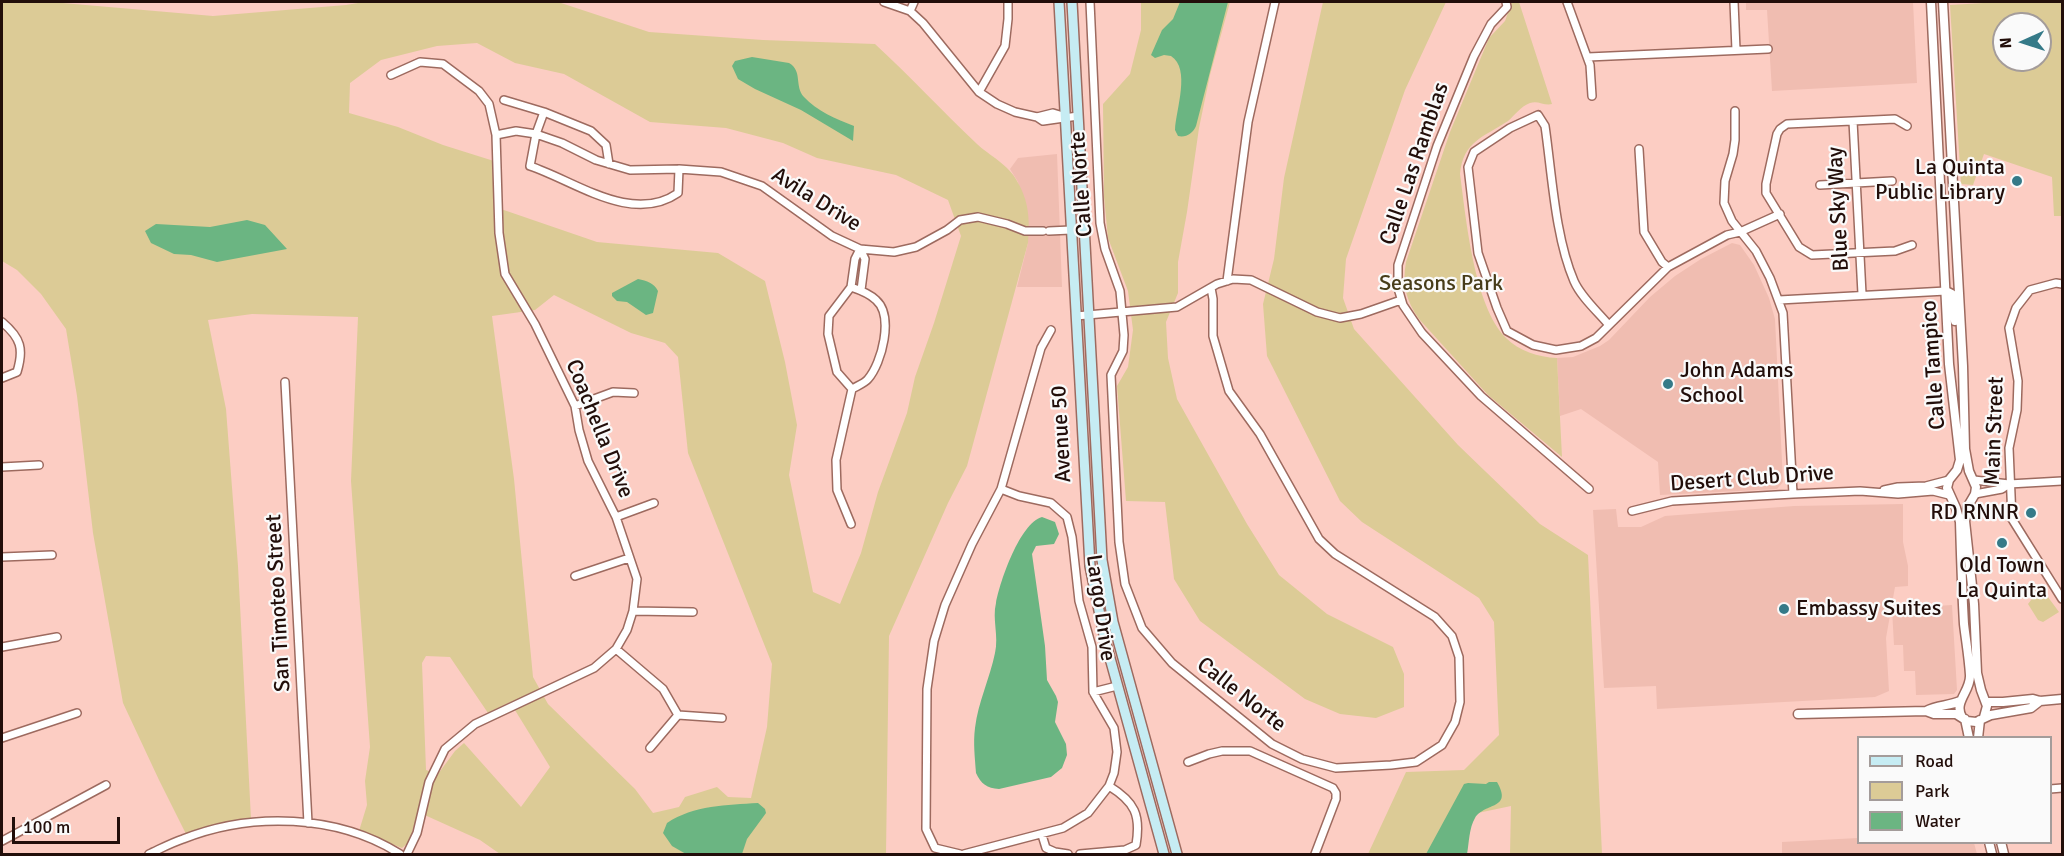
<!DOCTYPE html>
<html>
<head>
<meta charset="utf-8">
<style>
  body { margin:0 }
  #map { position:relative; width:2064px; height:856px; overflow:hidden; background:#fccdc3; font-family:Signika,sans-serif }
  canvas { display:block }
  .frame { position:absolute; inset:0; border:3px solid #220e0a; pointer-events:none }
  .legend { position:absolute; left:1857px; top:736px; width:195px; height:108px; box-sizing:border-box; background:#fafafa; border:2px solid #a49c9a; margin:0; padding:8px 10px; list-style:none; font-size:18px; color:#220e0a }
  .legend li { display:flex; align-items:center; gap:12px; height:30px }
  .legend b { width:30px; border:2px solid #a49c9a }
  .north { position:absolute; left:1992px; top:12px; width:60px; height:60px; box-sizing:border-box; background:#fafafa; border:2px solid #a49c9a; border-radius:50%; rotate:267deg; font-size:16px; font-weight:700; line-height:24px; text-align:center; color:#220e0a }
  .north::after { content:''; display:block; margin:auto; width:21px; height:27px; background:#357a88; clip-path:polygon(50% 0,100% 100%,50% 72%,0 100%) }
  .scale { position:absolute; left:12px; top:817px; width:108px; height:27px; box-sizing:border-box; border:3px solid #220e0a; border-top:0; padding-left:8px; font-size:18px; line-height:21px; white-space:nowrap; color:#220e0a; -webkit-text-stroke:4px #fafafa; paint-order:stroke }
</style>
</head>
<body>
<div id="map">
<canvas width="2064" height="856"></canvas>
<div class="frame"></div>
<ul class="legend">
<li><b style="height:8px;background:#c6ecf3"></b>Road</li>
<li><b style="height:16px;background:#dccb96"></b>Park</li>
<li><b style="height:16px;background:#6bb582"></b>Water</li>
</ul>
<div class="north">N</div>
<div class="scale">100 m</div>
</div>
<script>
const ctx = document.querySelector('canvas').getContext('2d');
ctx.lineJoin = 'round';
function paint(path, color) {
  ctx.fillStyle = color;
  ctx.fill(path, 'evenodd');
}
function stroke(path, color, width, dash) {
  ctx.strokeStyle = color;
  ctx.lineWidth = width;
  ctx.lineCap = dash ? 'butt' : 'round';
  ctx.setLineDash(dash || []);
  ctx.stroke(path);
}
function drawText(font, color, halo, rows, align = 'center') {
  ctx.font = font + ' Signika,sans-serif';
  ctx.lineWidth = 4.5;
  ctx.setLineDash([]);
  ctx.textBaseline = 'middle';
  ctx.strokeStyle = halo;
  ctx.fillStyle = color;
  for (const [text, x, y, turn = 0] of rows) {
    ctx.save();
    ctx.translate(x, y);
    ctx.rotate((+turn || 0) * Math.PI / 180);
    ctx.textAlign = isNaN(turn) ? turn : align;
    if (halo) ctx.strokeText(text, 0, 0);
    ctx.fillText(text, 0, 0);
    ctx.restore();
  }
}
paint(new Path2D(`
  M 1746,2 L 1913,2 L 1917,83 L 1772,91 L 1767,10 L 1746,10 Z
  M 1057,154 L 1062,287 L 1017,287 L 1028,243 L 1018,182 L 1010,169 L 1018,158 Z
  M 1732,243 L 1740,245 L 1754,265 L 1769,298 L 1775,319 L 1783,482 L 1777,489 L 1660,495 L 1658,462 L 1581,409 L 1560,416 L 1557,358 L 1573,357 L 1600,346 L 1609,340 L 1650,297 L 1675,276 L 1701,259 Z
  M 1903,504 L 1903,542 L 1908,566 L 1908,586 L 1895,587 L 1886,638 L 1889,691 L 1875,697 L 1657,709 L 1656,686 L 1604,688 L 1593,510 L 1616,509 L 1618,527 L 1641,527 L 1665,516 L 1794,506 Z
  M 1952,605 L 1957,690 L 1954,694 L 1916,695 L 1915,671 L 1904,671 L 1903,645 L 1894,645 L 1892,609 Z
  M 1858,838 L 1858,842 L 1974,843 L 1977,854 L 1782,854 L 1782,842 Z`), '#f0bdb1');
paint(new Path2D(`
  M 2,2 L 51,2 L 213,16 L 346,5 L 364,2 L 558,2 L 649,32 L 763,40 L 875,44 C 910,76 942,111 977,144 C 990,156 1009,165 1017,181 C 1029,201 1030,220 1028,243 L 967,466 L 948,503 L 889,636 L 886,854 L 500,854 L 480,840 L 418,812 L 409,842 L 402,848 L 359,831 L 367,805 L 365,781 L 370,747 L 351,481 L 358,317 L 252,314 L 208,320 L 226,409 L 238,566 L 251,819 L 229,822 L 186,834 L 159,780 L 123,703 L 93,533 L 77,396 L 66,329 L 41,294 L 17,270 L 2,261 ZM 477,43 L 515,63 L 564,74 L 650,122 L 726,128 L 783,143 L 817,158 L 896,175 L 948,200 L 961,236 L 934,323 L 915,377 L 907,413 L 878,492 L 861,553 L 840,604 L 813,592 L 789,475 L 797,425 L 785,362 L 765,281 L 718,253 L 597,242 L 498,208 L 497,162 L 443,145 L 398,127 L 349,113 L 350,83 L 381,60 L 437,46 ZM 554,295 L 631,333 L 665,343 L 678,357 L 688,453 L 772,664 L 767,727 L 751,798 L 728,797 L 717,787 L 685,797 L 679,807 L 653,813 L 635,789 L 548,704 L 533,677 L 514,479 L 492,316 L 535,310 ZM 426,656 L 450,657 L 488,713 L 510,702 L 550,767 L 521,807 L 464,743 L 455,751 L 438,774 L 426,770 L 422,663 Z
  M 1141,2 L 1230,2 L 1210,75 L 1199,128 L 1187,212 L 1178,262 L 1178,293 L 1166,322 L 1168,358 L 1177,399 L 1247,524 L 1279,575 L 1327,614 L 1393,647 L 1404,674 L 1404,707 L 1376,718 L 1340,714 L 1305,699 L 1200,621 L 1174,579 L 1165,502 L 1126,501 L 1117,386 L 1128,367 L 1133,330 L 1128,291 L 1108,238 L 1104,197 L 1103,104 L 1130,74 L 1141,30 Z
  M 1323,2 L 1446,2 L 1405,90 L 1346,259 L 1343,298 L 1354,329 L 1458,445 L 1540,524 L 1588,555 L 1602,854 L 1510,854 L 1511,806 L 1473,814 L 1465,854 L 1368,854 L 1406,772 L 1464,770 L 1499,735 L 1494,622 L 1479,598 L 1362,522 L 1340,501 L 1267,356 L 1263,304 L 1274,259 L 1284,178 Z
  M 1512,2 L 1519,2 L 1552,104 C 1544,106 1538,100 1530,103 C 1521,106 1515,115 1508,121 C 1484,137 1463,141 1460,174 C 1466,218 1474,306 1506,338 C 1519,351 1538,357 1557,358 L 1562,457 L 1488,395 L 1419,319 C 1406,301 1402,284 1406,262 L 1450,132 L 1489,38 L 1505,21 Z
  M 2000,2 L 2062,2 L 2062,216 L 2054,216 L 2052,177 L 1984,154 L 1973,185 L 1961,184 L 1950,5 ZM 2004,24 L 2040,24 L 2040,60 L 2004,60 Z
  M 2037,592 L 2045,593 L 2059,612 L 2043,622 L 2038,620 L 2028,604 Z`), '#dccb96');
paint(new Path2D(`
  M 1180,2 L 1228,2 L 1196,126 C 1193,133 1186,138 1178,136 L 1175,130 C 1176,109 1191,69 1171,56 L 1164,55 L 1155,58 L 1151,55 L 1162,30 L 1173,19 Z
  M 752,57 L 789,63 C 803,71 794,86 804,97 C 817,111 836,119 854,126 L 853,141 L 801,110 L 755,89 L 738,79 L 732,66 L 735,61 Z
  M 247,220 L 265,225 L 287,249 L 217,262 L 191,255 L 174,254 L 151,243 L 145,231 L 156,224 L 210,227 Z
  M 638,279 C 647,281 654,283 658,291 L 653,313 L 646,315 L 627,302 L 617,301 L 612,296 L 612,293 Z
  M 1042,517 L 1055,522 L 1059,534 L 1054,544 L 1036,546 L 1032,554 L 1045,646 L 1047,680 L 1056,696 L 1058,702 L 1055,722 L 1066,744 L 1067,755 L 1062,768 L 1051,777 L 999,789 C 987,788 981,784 976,773 C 975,758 973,743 975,728 C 978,702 990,678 995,653 C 999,636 992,619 996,603 C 1000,581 1020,523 1042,517 Z
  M 1489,782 L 1497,782 C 1513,810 1485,802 1475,818 C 1469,828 1469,843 1467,854 L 1426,854 L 1464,784 L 1468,783 L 1486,784 Z
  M 758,803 L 765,809 L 766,813 L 747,839 L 742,854 L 686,854 L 672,846 L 663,833 L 667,823 C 694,805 727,805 758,803 Z`), '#6bb582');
const minor = new Path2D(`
  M 884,2 L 910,11 L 923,23 L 979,92 L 997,104 L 1015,112 L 1037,117 L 1043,121 L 1078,116
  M 1090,2 L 1100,223 L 1105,249 L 1120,291 L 1124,335 L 1123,351 L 1111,375 L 1119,542 L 1125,584 L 1142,628 L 1172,663 L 1272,744 L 1302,759 L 1336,768 L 1391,765 L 1416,762 L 1442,745 L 1455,722 L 1460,702 L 1459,657 L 1452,636 L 1435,617 L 1335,554 L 1319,539 L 1260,434 L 1229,391 L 1213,336 L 1213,299 L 1211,288
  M 1506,2 L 1507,7 L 1491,24 L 1474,56 L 1437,146 L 1398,265 L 1398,288 L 1403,305 L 1422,333 L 1481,396 L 1589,489
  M 1567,2 L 1590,65 L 1592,96
  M 1734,2 L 1736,50
  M 910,11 L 914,2
  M 1588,57 L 1768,49
  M 391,75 L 420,62 L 443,64 L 479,91 L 489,104 L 496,135 L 499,233 L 505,274 L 535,324 L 575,406 L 579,430 L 588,461 L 616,517 L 637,579 L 633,611 L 627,630 L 616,649 L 594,668 L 475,724 L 445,749 L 429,782 L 417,833 L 407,854
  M 979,92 L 1005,46 L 1008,19 L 1008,2
  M 504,100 L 544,112
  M 1735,111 L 1735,140 L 1733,154 L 1725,181 L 1724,203 L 1732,221 L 1756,251 L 1770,278 L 1783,313 L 1793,494
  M 1037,117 L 1053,113 L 1063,116
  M 1853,121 L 1862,294
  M 1907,126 L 1895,119 L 1787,124 L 1780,129 L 1777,134 L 1766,184 L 1766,193 L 1799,247 L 1812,255 L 1895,251 L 1912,245
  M 496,135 L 516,131 L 536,134 L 562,143 L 596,160 L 630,170 L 679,169 L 721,172 L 762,186 L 832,236 L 860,249 L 894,252 L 916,247 L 947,230 L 960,220 L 978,217 L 1007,224 L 1025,231 L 1043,231
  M 1639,149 L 1644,232 L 1662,262 L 1668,267
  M 609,164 L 606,145 L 591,131 L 544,112 L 536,134 L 530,166 C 575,181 632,225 678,193 L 679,169
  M 1820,185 L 1892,181
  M 1049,231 L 1071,230
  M 860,249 L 865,259 L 861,290
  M 1227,281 L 1248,122 L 1275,2
  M 2062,284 L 2056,283 L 2030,290 L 2016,308 L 2009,328 L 2018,381 L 2017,410 L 2009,448 L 2012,519 L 2062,599
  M 1779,300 L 1946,291
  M 1076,316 L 1177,307 L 1217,284 L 1233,279 L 1251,280 L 1317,312 L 1340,318 L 1361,314 L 1401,300
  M 2,322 C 21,338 24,349 17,372 L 2,378
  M 1608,324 C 1597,311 1581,297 1574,281 C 1555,237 1552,174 1545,126 L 1538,115 L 1510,128 L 1474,152 L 1468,167 L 1478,253 L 1497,308 L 1507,331 L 1533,345 L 1556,350 L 1581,346 L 1596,338 L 1668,267 L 1727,235 L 1740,232 L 1780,214
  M 285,382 L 308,823
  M 852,389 L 837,372 L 828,334 L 829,316 L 851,287 L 855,259 L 860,249
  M 575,406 L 613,392 L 634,393
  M 2,467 L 39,465
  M 1974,480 L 2009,484 L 2062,481
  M 1884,490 L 1898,487 L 1926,486 L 1949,480
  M 1975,494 L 2002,489 L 2009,484
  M 1632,511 L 1672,501 L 1793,494 L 1860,491 L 1898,494 L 1933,491 L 1949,495
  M 616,517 L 654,503
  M 851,524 L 837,490 L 836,460 L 852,389 C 857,386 865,383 868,379 C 882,363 894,316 876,300 C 870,294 860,290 851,287
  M 2,557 L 52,555
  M 575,576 L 629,558
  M 633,611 L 693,612
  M 2,647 L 57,637
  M 616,649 L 663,689 L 678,715 L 650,748
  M 1093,692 L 1117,686
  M 678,715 L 722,718
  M 2,738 L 77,713
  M 1188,762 L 1209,754 L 1222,751 L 1250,751 L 1333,788 L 1336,793 L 1336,799 L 1315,854
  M 2050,789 L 2062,788
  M 1042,835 L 1046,848 L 1055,852 L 1068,854
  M 2,841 L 106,785
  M 149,854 C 160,849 171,843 183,839 C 251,812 337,814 400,854
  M 960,854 L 935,848 L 926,829 L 927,689 L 934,641 L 945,605 L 972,544 L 1001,489 L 1041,348 L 1051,330
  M 964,854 L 1063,828 L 1088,813 L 1109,786 L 1114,773 L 1117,752 L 1114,728 L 1093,692 L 1092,647 L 1079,601 L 1072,537 L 1067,517 L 1051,503 L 1019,496 L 1001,489
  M 1080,854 L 1125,850 L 1136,845 C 1141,815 1135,802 1109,786`);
const tertiary = new Path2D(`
  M 1931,2 L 1949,364 L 1960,460 L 1957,470 L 1949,480 L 1947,488 L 1956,508 L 1960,522 C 1961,556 1962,590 1964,624 C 1966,641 1969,658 1970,675 C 1971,691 1953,702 1962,717
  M 1943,2 L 1963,366 L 1965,449 L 1969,471 L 1976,487 L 1975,494 L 1968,506 L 1965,521 L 1974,604 L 1977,673 L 1981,690 L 1987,706 L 1984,717
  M 1946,291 L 1952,294 L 1955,321
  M 1986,702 L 2003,702 L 2033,699 L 2040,701 L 2062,699
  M 1926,711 C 1937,705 1949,706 1960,701
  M 1798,714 L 1926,711 L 1934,714 L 1956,714 L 1967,721 L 1976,722 L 1991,715 L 2031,708 L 2040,701
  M 1965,719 L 1969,738
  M 1978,738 L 1980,720
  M 1989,842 L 1992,854
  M 2001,842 L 2004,854`);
const secondary = new Path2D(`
  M 1059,2 L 1090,566 L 1105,640 L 1164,854
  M 1072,2 L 1102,560 L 1113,622 L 1177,854`);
stroke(minor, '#9d6a5f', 10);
stroke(tertiary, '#9d6a5f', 11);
stroke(secondary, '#9d6a5f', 12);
stroke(minor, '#fff', 7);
stroke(tertiary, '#fff', 8);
stroke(secondary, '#c6ecf3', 9);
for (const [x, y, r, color] of [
  [2017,181,6,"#357a88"],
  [1668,384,6,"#357a88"],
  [2031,513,6,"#357a88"],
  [2002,543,6,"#357a88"],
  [1784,609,6,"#357a88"]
]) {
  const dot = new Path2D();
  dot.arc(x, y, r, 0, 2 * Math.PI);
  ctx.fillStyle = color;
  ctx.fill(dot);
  stroke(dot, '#fafafa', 2);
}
drawText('22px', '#220e0a', '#fafafa', [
  ["Calle Las Ramblas",1415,164,-71],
  ["Calle Norte",1082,184,-94],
  ["Avila Drive",816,200,32],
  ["Blue Sky Way",1839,209,-93],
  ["Calle Tampico",1934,365,-94],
  ["Coachella Drive",599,429,68],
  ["Main Street",1995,431,-88],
  ["Avenue 50",1062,434,-93],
  ["Desert Club Drive",1752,479,-4],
  ["San Timoteo Street",279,603,-93],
  ["Largo Drive",1100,608,82],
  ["Calle Norte",1241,695,38]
]);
drawText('22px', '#220e0a', '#fafafa', [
  ["La Quinta",2005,168],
  ["Public Library",2005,193],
  ["John Adams",1680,371,"left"],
  ["School",1680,396,"left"],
  ["RD RNNR",2019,513],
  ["Old Town",2002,566,"center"],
  ["La Quinta",2002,591,"center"],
  ["Embassy Suites",1796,609,"left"]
], 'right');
drawText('22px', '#473c19', '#fafafa', [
  ["Seasons Park",1441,284]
]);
</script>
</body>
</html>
